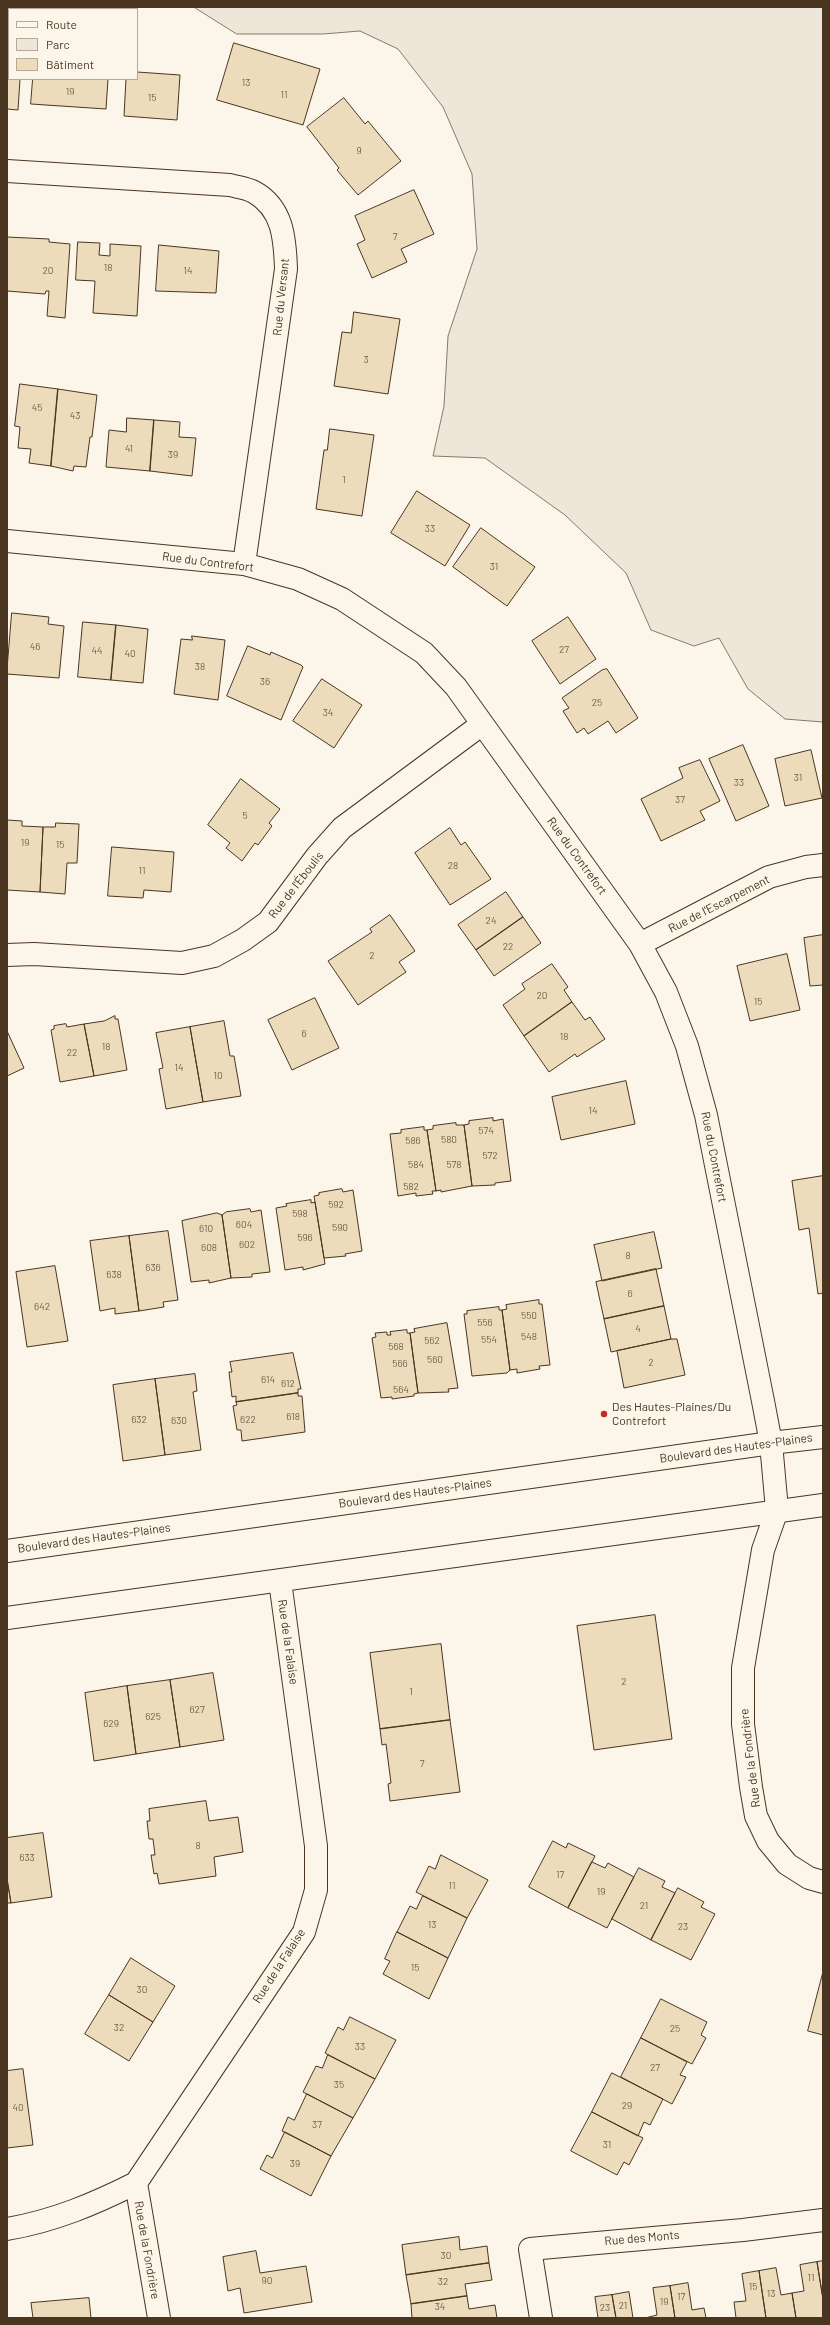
<!DOCTYPE html>
<html>
<head>
<meta charset="utf-8">
<style>
  body { margin:0 }
  #map { position:relative; width:830px; height:2325px; overflow:hidden; background:#fbf6e9; font-family:Barlow,sans-serif }
  canvas { display:block }
  .frame { position:absolute; inset:0; border:8px solid #4a3520; pointer-events:none }
  .legend { position:absolute; left:8px; top:8px; width:130px; height:72px; box-sizing:border-box; background:#fbf6e9; border:1px solid #b4a999; margin:0; padding:5px 7px; list-style:none; font-size:12px; color:#4a3520 }
  .legend li { display:flex; align-items:center; gap:8px; height:20px }
  .legend b { width:20px; border:1px solid #b4a999 }
</style>
</head>
<body>
<div id="map">
<canvas width="830" height="2325"></canvas>
<div class="frame"></div>
<ul class="legend">
<li><b style="height:5px;background:#fbf6e9"></b>Route</li>
<li><b style="height:11px;background:#ede6d9"></b>Parc</li>
<li><b style="height:11px;background:#ecdcbc"></b>Bâtiment</li>
</ul>
</div>
<script>
const ctx = document.querySelector('canvas').getContext('2d');
ctx.lineJoin = 'round';
function paint(path, color) {
  ctx.fillStyle = color;
  ctx.fill(path, 'evenodd');
}
function stroke(path, color, width, dash) {
  ctx.strokeStyle = color;
  ctx.lineWidth = width;
  ctx.lineCap = dash ? 'butt' : 'round';
  ctx.setLineDash(dash || []);
  ctx.stroke(path);
}
function drawText(font, color, halo, rows, align = 'center') {
  ctx.font = font + ' Barlow,sans-serif';
  ctx.lineWidth = 3;
  ctx.setLineDash([]);
  ctx.textBaseline = 'middle';
  ctx.strokeStyle = halo;
  ctx.fillStyle = color;
  for (const [text, x, y, turn = 0] of rows) {
    ctx.save();
    ctx.translate(x, y);
    ctx.rotate((+turn || 0) * Math.PI / 180);
    ctx.textAlign = isNaN(turn) ? turn : align;
    if (halo) ctx.strokeText(text, 0, 0);
    ctx.fillText(text, 0, 0);
    ctx.restore();
  }
}
const green = new Path2D(`
  M 194,7 L 823,7 L 823,722 L 785,719 L 748,689 L 719,638 L 694,646 L 651,630 L 626,573 L 565,515 L 485,458 L 433,456 L 444,406 L 448,336 L 477,249 L 472,174 L 443,107 L 398,49 L 360,31 L 323,34 L 237,34 Z`);
paint(green, '#ede6d9');
stroke(green, '#887966', 1);
const building = new Path2D(`
  M 7,21 L 9,21 L 9,79 L 20,79 L 18,110 L 7,109 Z
  M 234,43 L 320,69 L 303,125 L 217,100 Z
  M 137,72 L 180,75 L 177,120 L 124,116 L 126,79 L 137,79 Z
  M 33,79 L 108,79 L 106,109 L 31,104 Z
  M 344,98 L 365,124 L 368,121 L 401,161 L 358,195 L 337,170 L 339,168 L 307,127 Z
  M 414,190 L 434,234 L 401,249 L 407,262 L 372,278 L 357,244 L 365,240 L 355,216 Z
  M 7,237 L 49,239 L 49,242 L 70,244 L 65,318 L 47,316 L 49,291 L 46,291 L 45,294 L 7,291 Z
  M 78,242 L 100,243 L 99,255 L 110,256 L 110,244 L 141,246 L 137,316 L 93,313 L 95,281 L 76,280 Z
  M 159,245 L 219,251 L 216,293 L 156,291 Z
  M 354,312 L 400,319 L 388,394 L 334,386 L 342,332 L 351,333 Z
  M 20,384 L 58,389 L 51,466 L 29,463 L 31,449 L 18,448 L 20,427 L 15,426 Z
  M 58,389 L 97,395 L 92,437 L 90,437 L 86,467 L 74,466 L 73,471 L 51,466 Z
  M 127,418 L 154,420 L 150,471 L 106,467 L 109,430 L 126,432 Z
  M 154,420 L 180,422 L 179,437 L 196,438 L 192,476 L 150,471 Z
  M 330,429 L 374,435 L 362,516 L 316,509 L 324,450 L 327,450 Z
  M 417,491 L 470,525 L 445,566 L 391,533 Z
  M 481,528 L 535,567 L 507,606 L 453,567 Z
  M 12,613 L 49,617 L 48,624 L 64,626 L 59,678 L 7,674 Z
  M 568,617 L 596,659 L 560,684 L 532,641 Z
  M 83,622 L 116,625 L 111,680 L 78,677 Z
  M 116,625 L 148,629 L 143,683 L 111,680 Z
  M 192,636 L 225,640 L 218,700 L 174,694 L 181,639 L 192,640 Z
  M 248,646 L 270,655 L 271,652 L 301,665 L 303,667 L 281,720 L 227,696 Z
  M 607,669 L 638,718 L 616,733 L 608,721 L 588,734 L 584,728 L 577,733 L 563,711 L 569,708 L 562,698 L 602,670 Z
  M 322,679 L 362,705 L 334,748 L 293,721 Z
  M 743,745 L 769,806 L 736,821 L 709,759 Z
  M 811,750 L 822,798 L 785,806 L 775,759 Z
  M 700,760 L 720,801 L 700,811 L 705,820 L 661,841 L 641,799 L 683,778 L 679,768 Z
  M 241,779 L 280,809 L 269,823 L 272,826 L 258,845 L 255,843 L 242,861 L 226,848 L 230,843 L 208,825 Z
  M 7,820 L 22,821 L 22,826 L 43,827 L 40,892 L 7,890 Z
  M 56,823 L 79,824 L 77,863 L 67,863 L 65,894 L 40,892 L 43,827 L 55,827 Z
  M 450,828 L 461,845 L 465,842 L 491,879 L 450,905 L 415,853 Z
  M 112,847 L 174,852 L 171,892 L 144,890 L 143,898 L 108,896 Z
  M 506,892 L 523,917 L 476,950 L 458,925 Z
  M 390,915 L 415,951 L 399,962 L 406,972 L 358,1005 L 328,961 L 372,932 L 370,929 Z
  M 523,917 L 541,943 L 494,976 L 476,950 Z
  M 823,935 L 823,985 L 810,986 L 804,938 Z
  M 787,954 L 800,1010 L 750,1021 L 737,966 Z
  M 552,964 L 568,987 L 564,990 L 572,1002 L 524,1036 L 503,1005 L 525,989 L 522,984 Z
  M 315,998 L 339,1048 L 292,1070 L 268,1020 Z
  M 572,1002 L 585,1020 L 590,1017 L 605,1039 L 577,1057 L 575,1054 L 549,1072 L 524,1036 Z
  M 115,1016 L 115,1019 L 118,1019 L 127,1070 L 94,1076 L 84,1024 L 104,1021 Z
  M 224,1021 L 230,1056 L 234,1056 L 241,1096 L 203,1102 L 190,1027 Z
  M 66,1024 L 67,1027 L 84,1024 L 94,1076 L 60,1082 L 51,1030 L 54,1029 L 54,1026 Z
  M 190,1027 L 203,1102 L 166,1109 L 159,1069 L 163,1068 L 156,1033 Z
  M 7,1031 L 24,1068 L 7,1076 Z
  M 626,1081 L 635,1124 L 561,1140 L 552,1097 Z
  M 493,1118 L 493,1121 L 503,1119 L 511,1181 L 495,1183 L 495,1185 L 472,1186 L 464,1125 L 469,1124 L 469,1121 Z
  M 456,1123 L 456,1125 L 464,1125 L 472,1186 L 441,1192 L 441,1190 L 436,1191 L 427,1130 L 433,1129 L 433,1126 Z
  M 424,1127 L 424,1130 L 427,1130 L 436,1191 L 432,1191 L 433,1194 L 416,1196 L 416,1193 L 398,1196 L 390,1134 L 401,1133 L 401,1130 Z
  M 823,1176 L 823,1293 L 818,1294 L 809,1228 L 799,1230 L 792,1181 Z
  M 342,1189 L 343,1192 L 353,1190 L 362,1251 L 345,1254 L 346,1256 L 324,1258 L 314,1196 L 319,1195 L 319,1193 Z
  M 311,1200 L 311,1203 L 315,1202 L 325,1264 L 303,1270 L 303,1267 L 285,1270 L 276,1208 L 287,1206 L 286,1204 Z
  M 250,1209 L 251,1212 L 261,1210 L 270,1272 L 252,1274 L 252,1277 L 231,1278 L 222,1215 L 226,1212 Z
  M 217,1213 L 222,1215 L 231,1278 L 209,1283 L 209,1280 L 191,1282 L 182,1221 Z
  M 168,1231 L 178,1300 L 163,1302 L 164,1307 L 139,1311 L 129,1236 Z
  M 654,1232 L 662,1268 L 602,1281 L 594,1245 Z
  M 129,1236 L 139,1311 L 115,1314 L 115,1308 L 100,1311 L 90,1241 Z
  M 55,1266 L 68,1341 L 27,1347 L 16,1272 Z
  M 656,1269 L 664,1306 L 604,1319 L 596,1282 Z
  M 539,1300 L 539,1304 L 542,1304 L 550,1365 L 539,1366 L 540,1369 L 517,1373 L 517,1369 L 510,1370 L 502,1310 L 507,1309 L 506,1305 Z
  M 664,1306 L 671,1339 L 611,1352 L 604,1319 Z
  M 499,1307 L 499,1310 L 502,1310 L 510,1370 L 507,1373 L 472,1376 L 464,1314 L 467,1314 L 467,1311 Z
  M 447,1323 L 458,1388 L 448,1389 L 449,1392 L 418,1393 L 410,1333 L 415,1332 L 414,1329 Z
  M 407,1330 L 407,1333 L 410,1333 L 418,1393 L 414,1394 L 414,1396 L 392,1399 L 392,1397 L 381,1398 L 372,1338 L 376,1337 L 375,1333 L 387,1332 L 387,1335 L 391,1335 L 390,1332 Z
  M 671,1339 L 677,1339 L 685,1375 L 624,1388 L 617,1351 Z
  M 293,1353 L 301,1389 L 298,1389 L 298,1393 L 236,1402 L 236,1396 L 232,1397 L 229,1372 L 232,1372 L 230,1362 Z
  M 195,1374 L 197,1391 L 193,1392 L 201,1450 L 165,1455 L 155,1379 Z
  M 155,1379 L 165,1455 L 123,1461 L 113,1385 Z
  M 298,1393 L 298,1396 L 302,1396 L 305,1432 L 242,1441 L 241,1430 L 237,1430 L 233,1406 L 237,1405 L 236,1402 Z
  M 655,1615 L 672,1739 L 594,1750 L 577,1626 Z
  M 441,1644 L 450,1720 L 380,1729 L 370,1653 Z
  M 213,1673 L 224,1740 L 180,1747 L 170,1680 Z
  M 170,1680 L 180,1747 L 136,1754 L 127,1686 Z
  M 127,1686 L 136,1754 L 94,1761 L 85,1693 Z
  M 450,1720 L 460,1792 L 390,1801 L 388,1784 L 391,1783 L 386,1744 L 382,1745 L 380,1729 Z
  M 206,1801 L 209,1821 L 238,1817 L 243,1852 L 214,1857 L 216,1876 L 159,1884 L 157,1873 L 154,1874 L 151,1855 L 155,1855 L 153,1839 L 149,1839 L 147,1821 L 150,1821 L 149,1809 Z
  M 43,1833 L 52,1897 L 11,1903 L 7,1879 L 7,1838 Z
  M 553,1841 L 566,1848 L 568,1843 L 595,1856 L 568,1908 L 529,1887 Z
  M 441,1855 L 488,1880 L 467,1918 L 416,1892 L 429,1866 L 435,1869 Z
  M 592,1862 L 605,1868 L 608,1863 L 634,1877 L 607,1928 L 568,1908 Z
  M 639,1868 L 665,1881 L 662,1887 L 675,1893 L 651,1940 L 612,1919 Z
  M 7,1879 L 11,1903 L 7,1903 Z
  M 678,1888 L 704,1902 L 701,1907 L 715,1914 L 691,1960 L 651,1940 Z
  M 423,1896 L 467,1918 L 448,1958 L 397,1932 L 410,1906 L 416,1909 Z
  M 397,1932 L 448,1958 L 429,1999 L 383,1974 L 390,1961 L 385,1959 Z
  M 131,1958 L 175,1986 L 153,2022 L 109,1995 Z
  M 823,1972 L 823,2035 L 808,2031 Z
  M 109,1995 L 153,2022 L 129,2061 L 85,2034 Z
  M 661,1999 L 707,2022 L 701,2035 L 706,2038 L 692,2064 L 641,2038 Z
  M 350,2017 L 396,2040 L 375,2079 L 325,2053 L 338,2027 L 343,2030 Z
  M 641,2038 L 687,2062 L 680,2075 L 686,2077 L 672,2104 L 621,2077 Z
  M 328,2055 L 375,2079 L 353,2118 L 303,2092 L 316,2066 L 322,2068 Z
  M 23,2069 L 33,2145 L 7,2148 L 7,2071 Z
  M 612,2073 L 663,2099 L 650,2125 L 644,2122 L 638,2136 L 592,2112 Z
  M 307,2094 L 353,2118 L 331,2156 L 282,2131 L 288,2117 L 294,2120 Z
  M 592,2112 L 643,2138 L 629,2165 L 624,2162 L 617,2175 L 571,2151 Z
  M 285,2132 L 331,2156 L 311,2196 L 260,2169 L 267,2155 L 272,2158 Z
  M 459,2237 L 460,2250 L 487,2246 L 489,2263 L 406,2275 L 402,2245 Z
  M 256,2251 L 260,2273 L 306,2266 L 312,2302 L 244,2313 L 240,2288 L 228,2291 L 223,2257 Z
  M 823,2261 L 823,2299 L 817,2262 Z
  M 817,2262 L 823,2299 L 823,2318 L 796,2318 L 792,2293 L 804,2291 L 800,2265 Z
  M 489,2263 L 492,2280 L 465,2284 L 467,2296 L 411,2304 L 406,2275 Z
  M 776,2268 L 781,2295 L 792,2293 L 796,2318 L 766,2318 L 759,2271 Z
  M 759,2271 L 766,2318 L 736,2318 L 734,2302 L 746,2301 L 742,2274 Z
  M 688,2283 L 692,2310 L 704,2308 L 706,2318 L 675,2318 L 670,2286 Z
  M 670,2286 L 675,2318 L 645,2318 L 657,2315 L 653,2288 Z
  M 629,2292 L 633,2318 L 616,2318 L 612,2295 Z
  M 612,2295 L 616,2318 L 598,2318 L 595,2297 Z
  M 467,2296 L 469,2309 L 495,2305 L 497,2318 L 412,2318 L 411,2304 Z
  M 89,2298 L 91,2318 L 33,2318 L 31,2303 Z`);
paint(building, '#ecdcbc');
stroke(building, '#4a3520', 1);
const minor = new Path2D(`
  M 7,171 L 230,185 C 237,187 247,188 254,192 C 283,208 285,239 286,269 L 244,564
  M 7,541 L 244,564 L 298,579 L 342,599 L 424,653 L 456,687 L 640,944 L 666,992 L 687,1046 L 706,1115 L 763,1401 L 771,1443 L 777,1510 L 763,1550 L 743,1668 L 743,1724 L 751,1787 L 756,1816 L 768,1841 L 787,1864 L 809,1878 L 823,1882
  M 640,944 L 769,877 L 806,867 L 823,865
  M 7,955 L 34,954 L 182,963 L 214,956 L 243,940 L 268,922 L 317,856 L 342,828 L 481,725
  M 136,2183 L 159,2318
  M 7,2229 C 54,2221 94,2204 136,2183 L 304,1932 L 316,1890 L 316,1846 L 280,1581
  M 541,2318 L 530,2249 L 743,2230 L 823,2220`);
const tertiary = new Path2D(`
  M 7,1551 L 771,1443 L 823,1437
  M 7,1618 L 823,1505`);
stroke(minor, '#4a3520', 24);
stroke(tertiary, '#4a3520', 24);
stroke(minor, '#fbf6e9', 22);
stroke(tertiary, '#fbf6e9', 22);
for (const [x, y, r, color] of [
  [604,1414,4,"#c62828"]
]) {
  const dot = new Path2D();
  dot.arc(x, y, r, 0, 2 * Math.PI);
  ctx.fillStyle = color;
  ctx.fill(dot);
  stroke(dot, '#fbf6e9', 1.5);
}
drawText('10px', '#725f47', null, [
  ["13",246,83],
  ["19",70,92],
  ["11",284,95],
  ["15",152,98],
  ["9",359,151],
  ["7",395,237],
  ["18",108,268],
  ["20",48,271],
  ["14",188,271],
  ["3",366,360],
  ["45",37,408],
  ["43",75,416],
  ["41",129,449],
  ["39",173,455],
  ["1",344,480],
  ["33",430,529],
  ["31",494,567],
  ["46",35,647],
  ["27",564,650],
  ["44",97,651],
  ["40",130,654],
  ["38",200,667],
  ["36",265,682],
  ["25",597,703],
  ["34",328,713],
  ["31",798,778],
  ["33",739,783],
  ["37",680,800],
  ["5",245,816],
  ["19",25,843],
  ["15",60,845],
  ["28",453,866],
  ["11",142,871],
  ["24",491,921],
  ["22",508,947],
  ["2",372,956],
  ["20",542,996],
  ["15",758,1002],
  ["6",304,1034],
  ["18",564,1037],
  ["18",106,1047],
  ["22",72,1053],
  ["14",179,1068],
  ["10",218,1076],
  ["14",593,1111],
  ["574",486,1131],
  ["580",449,1140],
  ["586",413,1141],
  ["572",490,1156],
  ["584",416,1165],
  ["578",454,1165],
  ["582",411,1187],
  ["592",336,1205],
  ["598",300,1214],
  ["604",244,1225],
  ["590",340,1228],
  ["610",206,1229],
  ["596",305,1238],
  ["602",247,1245],
  ["608",209,1248],
  ["8",628,1256],
  ["636",153,1268],
  ["638",114,1275],
  ["6",630,1294],
  ["642",42,1307],
  ["550",529,1316],
  ["556",485,1323],
  ["4",638,1329],
  ["548",529,1337],
  ["554",489,1340],
  ["562",432,1341],
  ["568",396,1347],
  ["560",435,1360],
  ["2",651,1363],
  ["566",400,1364],
  ["614",268,1380],
  ["612",288,1384],
  ["564",401,1390],
  ["618",293,1417],
  ["632",139,1420],
  ["622",248,1420],
  ["630",179,1421],
  ["2",624,1682],
  ["1",411,1692],
  ["627",197,1710],
  ["625",153,1717],
  ["629",111,1724],
  ["7",422,1764],
  ["8",198,1846],
  ["633",27,1858],
  ["17",560,1875],
  ["11",452,1886],
  ["19",601,1892],
  ["21",644,1906],
  ["13",432,1925],
  ["23",683,1927],
  ["15",415,1968],
  ["30",142,1990],
  ["32",119,2028],
  ["25",675,2029],
  ["33",360,2047],
  ["27",655,2068],
  ["35",339,2085],
  ["29",627,2106],
  ["40",18,2108],
  ["37",317,2125],
  ["31",607,2145],
  ["39",295,2164],
  ["30",446,2256],
  ["11",811,2278],
  ["90",267,2281],
  ["32",443,2282],
  ["15",753,2287],
  ["13",771,2294],
  ["17",681,2297],
  ["19",664,2302],
  ["21",623,2306],
  ["34",440,2307],
  ["23",605,2308]
]);
drawText('12px', '#4a3520', '#fbf6e9', [
  ["Rue du Versant",281,297,-84],
  ["Rue du Contrefort",208,562,7],
  ["Rue du Contrefort",577,856,54],
  ["Rue de l'Éboulis",296,885,-52],
  ["Rue de l'Escarpement",719,904,-27],
  ["Rue du Contrefort",714,1157,79],
  ["Boulevard des Hautes-Plaines",736,1448,-8],
  ["Boulevard des Hautes-Plaines",415,1493,-8],
  ["Boulevard des Hautes-Plaines",94,1538,-8],
  ["Rue de la Falaise",288,1642,82],
  ["Rue de la Fondrière",750,1758,-97],
  ["Rue de la Falaise",279,1966,-57],
  ["Rue des Monts",642,2238,-5],
  ["Rue de la Fondrière",147,2250,80]
]);
drawText('12px', '#4a3520', '#fbf6e9', [
  ["Des Hautes-Plaines/Du",612,1407],
  ["Contrefort",612,1421]
], 'left');
</script>
</body>
</html>
